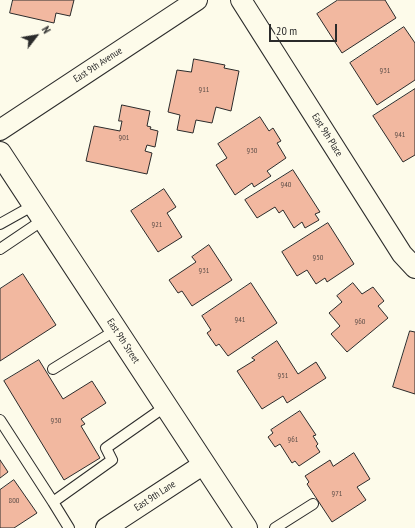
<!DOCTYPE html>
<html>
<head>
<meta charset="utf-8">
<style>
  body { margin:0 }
  #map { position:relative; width:415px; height:528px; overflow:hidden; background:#fdfbea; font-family:"PT Sans Narrow",sans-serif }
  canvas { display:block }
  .north { position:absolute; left:16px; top:16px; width:40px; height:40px; -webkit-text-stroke:3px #fdfbea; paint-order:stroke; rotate:59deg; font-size:11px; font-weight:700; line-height:16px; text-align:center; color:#2b2b2b }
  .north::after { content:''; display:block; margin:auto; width:14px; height:18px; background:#2b2b2b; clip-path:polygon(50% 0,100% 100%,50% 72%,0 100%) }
  .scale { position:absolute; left:269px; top:24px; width:68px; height:18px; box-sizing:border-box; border:2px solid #2b2b2b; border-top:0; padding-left:5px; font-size:12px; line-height:14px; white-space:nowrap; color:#2b2b2b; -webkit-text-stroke:3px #fdfbea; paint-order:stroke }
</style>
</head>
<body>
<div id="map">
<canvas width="415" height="528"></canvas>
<div class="north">N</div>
<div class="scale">20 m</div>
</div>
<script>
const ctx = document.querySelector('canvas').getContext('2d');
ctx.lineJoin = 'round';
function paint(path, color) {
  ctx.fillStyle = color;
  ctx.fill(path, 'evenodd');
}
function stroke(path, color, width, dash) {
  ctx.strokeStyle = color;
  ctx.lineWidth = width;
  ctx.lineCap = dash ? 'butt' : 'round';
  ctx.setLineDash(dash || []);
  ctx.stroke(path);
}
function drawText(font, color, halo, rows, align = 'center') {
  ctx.font = font + ' "PT Sans Narrow",sans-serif';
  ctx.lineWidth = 3;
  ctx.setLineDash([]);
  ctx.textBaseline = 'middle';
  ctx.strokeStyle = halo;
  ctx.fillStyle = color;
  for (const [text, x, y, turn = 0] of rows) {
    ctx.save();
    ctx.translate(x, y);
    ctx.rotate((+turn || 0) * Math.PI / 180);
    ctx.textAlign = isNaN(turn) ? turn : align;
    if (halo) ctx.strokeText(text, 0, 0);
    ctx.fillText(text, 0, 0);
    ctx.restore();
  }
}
const building = new Path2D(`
  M 13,0 L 74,0 L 70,16 L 56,13 L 54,23 L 10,13 Z
  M 338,0 L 385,0 L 396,18 L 342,53 L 317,14 Z
  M 404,27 L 415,43 L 415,80 L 377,105 L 350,63 Z
  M 194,59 L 225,65 L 224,68 L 239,71 L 231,111 L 216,107 L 212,123 L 196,120 L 193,133 L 177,130 L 180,115 L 168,112 L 177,70 L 191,72 Z
  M 415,89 L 415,155 L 403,162 L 373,116 Z
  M 122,105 L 150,111 L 147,126 L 151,127 L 150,129 L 158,131 L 155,147 L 147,145 L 145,151 L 152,153 L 147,174 L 86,161 L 94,126 L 120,131 L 122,121 L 119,121 Z
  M 260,117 L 269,131 L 273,128 L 281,141 L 277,143 L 286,158 L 267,171 L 271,176 L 254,187 L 252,183 L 235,195 L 216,165 L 227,158 L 218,144 Z
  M 293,170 L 320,212 L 315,214 L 319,220 L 305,228 L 302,222 L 294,228 L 283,210 L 279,213 L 275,207 L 257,218 L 245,200 Z
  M 164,189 L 176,207 L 167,213 L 182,237 L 158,252 L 131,211 Z
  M 328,223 L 354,264 L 327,282 L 325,278 L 316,284 L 307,270 L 297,276 L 282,252 Z
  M 209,245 L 232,280 L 192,306 L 182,291 L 178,293 L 169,280 L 196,262 L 192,257 Z
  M 23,274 L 56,325 L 0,361 L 0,289 Z
  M 251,283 L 277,323 L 228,356 L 219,344 L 216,346 L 207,333 L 211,330 L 202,316 Z
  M 353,283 L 362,294 L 373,287 L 384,301 L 378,306 L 388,318 L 347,352 L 331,334 L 340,326 L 329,313 L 342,302 L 337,296 Z
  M 410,331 L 415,332 L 415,394 L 393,387 Z
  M 277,341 L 298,374 L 316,362 L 326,378 L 287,403 L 283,396 L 262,409 L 237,371 L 255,360 L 252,358 Z
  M 39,360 L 63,399 L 92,381 L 106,403 L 81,419 L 85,424 L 81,426 L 100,458 L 64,480 L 4,381 Z
  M 300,411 L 316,435 L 313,436 L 318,444 L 316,446 L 320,452 L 299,466 L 295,461 L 292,463 L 280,444 L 275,447 L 268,437 L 273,433 L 271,430 Z
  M 354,453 L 370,479 L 357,487 L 366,500 L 332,522 L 307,484 L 309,482 L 305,476 L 330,460 L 333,466 Z
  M 0,460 L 8,472 L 0,478 Z
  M 14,480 L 37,513 L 14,528 L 0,528 L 0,490 Z`);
paint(building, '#f2b8a0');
stroke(building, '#2b2b2b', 1);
const lane = new Path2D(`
  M 0,224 L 34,205
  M 0,249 L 43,220
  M 53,369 L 116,330
  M 0,420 L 53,502
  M 69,528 L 53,502 L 112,460 L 106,448 L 166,406
  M 275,528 L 313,504`);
const street = new Path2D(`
  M 241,0 L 402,254 L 415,268
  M 0,130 L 197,0
  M 106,528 L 204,464`);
const secondary = new Path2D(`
  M 0,153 L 246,528`);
stroke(lane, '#2b2b2b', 12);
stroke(street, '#2b2b2b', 22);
stroke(secondary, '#2b2b2b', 24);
stroke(lane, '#fdfbea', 10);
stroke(street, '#fdfbea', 20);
stroke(secondary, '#fdfbea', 22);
drawText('8px', '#5d4e48', null, [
  ["931",385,71],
  ["911",204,90],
  ["941",400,135],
  ["901",124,138],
  ["930",252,151],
  ["940",286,185],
  ["921",157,225],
  ["950",318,258],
  ["931",204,271],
  ["941",240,320],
  ["960",360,322],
  ["951",283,376],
  ["930",56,421],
  ["961",293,440],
  ["971",337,494],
  ["800",14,501]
]);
drawText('10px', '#2b2b2b', '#fdfbea', [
  ["East 9th Avenue",98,65,-33],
  ["East 9th Place",327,135,58],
  ["East 9th Street",123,341,57],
  ["East 9th Lane",155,496,-33]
]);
</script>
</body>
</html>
